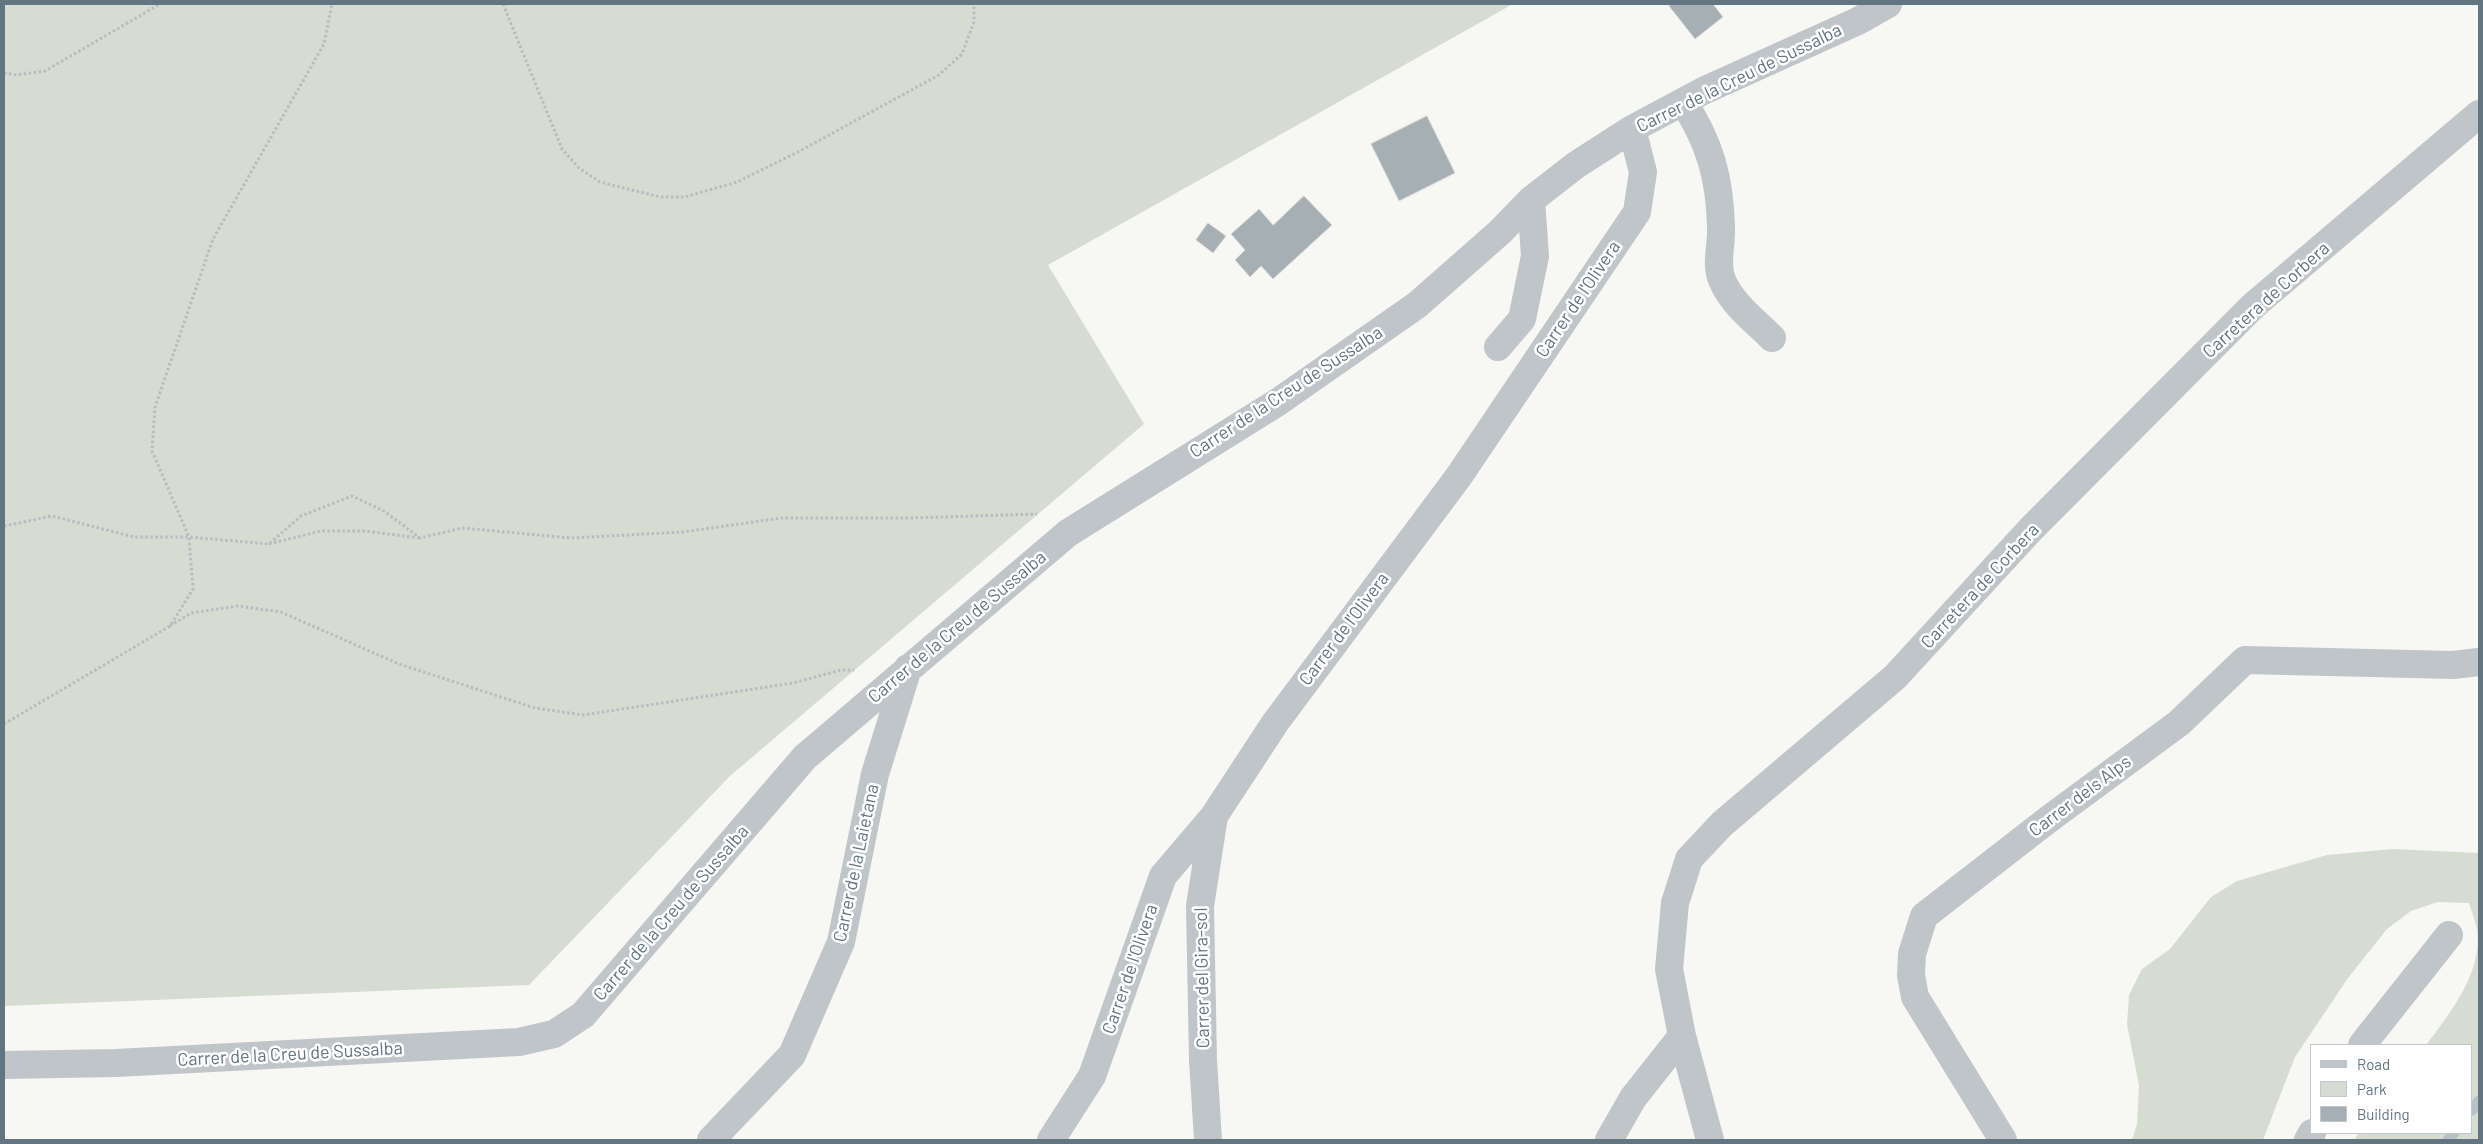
<!DOCTYPE html>
<html>
<head>
<meta charset="utf-8">
<style>
  body { margin:0 }
  #map { position:relative; width:2483px; height:1144px; overflow:hidden; background:#f7f7f4; font-family:Barlow,sans-serif }
  canvas { display:block }
  .frame { position:absolute; inset:0; border:5px solid #627580; pointer-events:none }
  .legend { position:absolute; left:2310px; top:1044px; width:162px; height:90px; box-sizing:border-box; background:#fff; border:1px solid #c0c8cc; margin:0; padding:6px 9px; list-style:none; font-size:15px; color:#627580 }
  .legend li { display:flex; align-items:center; gap:10px; height:25px }
  .legend b { width:25px; border:1px solid #c0c8cc }
</style>
</head>
<body>
<div id="map">
<canvas width="2483" height="1144"></canvas>
<div class="frame"></div>
<ul class="legend">
<li><b style="height:6px;background:#c0c5c9"></b>Road</li>
<li><b style="height:14px;background:#d7dcd3"></b>Park</li>
<li><b style="height:14px;background:#a5afb4"></b>Building</li>
</ul>
</div>
<script>
const ctx = document.querySelector('canvas').getContext('2d');
ctx.lineJoin = 'round';
function paint(path, color) {
  ctx.fillStyle = color;
  ctx.fill(path, 'evenodd');
}
function stroke(path, color, width, dash) {
  ctx.strokeStyle = color;
  ctx.lineWidth = width;
  ctx.lineCap = dash ? 'butt' : 'round';
  ctx.setLineDash(dash || []);
  ctx.stroke(path);
}
function drawText(font, color, halo, rows, align = 'center') {
  ctx.font = font + ' Barlow,sans-serif';
  ctx.lineWidth = 5;
  ctx.setLineDash([]);
  ctx.textBaseline = 'middle';
  ctx.strokeStyle = halo;
  ctx.fillStyle = color;
  for (const [text, x, y, turn = 0] of rows) {
    ctx.save();
    ctx.translate(x, y);
    ctx.rotate((+turn || 0) * Math.PI / 180);
    ctx.textAlign = isNaN(turn) ? turn : align;
    if (halo) ctx.strokeText(text, 0, 0);
    ctx.fillText(text, 0, 0);
    ctx.restore();
  }
}
paint(new Path2D(`
  M 4,4 L 1513,4 L 1048,265 L 1144,424 L 730,776 L 529,985 L 4,1006 Z
  M 2393,849 L 2479,853 L 2479,1140 L 2355,1140 L 2358,1133 L 2472,1133 L 2472,1045 L 2426,1045 C 2450,1013 2483,973 2477,929 C 2475,921 2472,912 2469,903 L 2438,902 L 2411,911 L 2387,929 L 2348,978 L 2295,1057 L 2263,1140 L 2132,1140 L 2137,1124 L 2139,1086 L 2127,1024 L 2129,995 L 2142,969 L 2170,949 L 2211,897 L 2237,881 L 2327,855 Z`), '#d7dcd3');
stroke(new Path2D(`
  M 2472,1110 L 2479,1101
  M 2448,1140 L 2454,1133`), '#b6c4c7', 11);
const building = new Path2D(`
  M 1672,4 L 1713,4 L 1723,17 L 1695,39 L 1669,6 Z
  M 1427,116 L 1455,173 L 1399,201 L 1371,144 Z
  M 1304,196 L 1332,225 L 1273,279 L 1261,266 L 1250,277 L 1235,260 L 1245,250 L 1231,234 L 1259,209 L 1273,225 Z
  M 1208,223 L 1226,236 L 1213,253 L 1196,240 Z`);
paint(building, '#a5afb4');
stroke(building, '#d9d9d7', 1);
stroke(new Path2D(`
  M 503,4 L 562,149 L 579,168 L 600,182 L 660,197 L 685,197 L 737,182 L 798,152 L 939,75 L 962,54 L 974,22 L 974,4
  M 4,73 L 16,75 L 45,71 L 160,4
  M 4,526 L 52,516 L 134,537 L 189,537 L 269,544 L 301,516 L 352,496 L 384,511 L 420,538 L 462,528 L 571,538 L 683,532 L 781,518 L 911,518 L 1037,514
  M 269,544 L 321,531 L 365,531 L 419,538
  M 170,626 L 191,613 L 238,606 L 281,612 L 399,664 L 535,708 L 583,715 L 793,683 L 841,670 L 854,670
  M 4,724 L 170,626 L 193,589 L 189,537 L 152,451 L 155,407 L 213,239 L 324,44 L 332,4`), '#b8bcbf', 3, [2.5, 2.5]);
stroke(new Path2D(`
  M 1683,102 C 1710,142 1720,179 1721,228 C 1722,245 1715,264 1722,280 C 1732,304 1754,320 1772,338
  M 1498,347 L 1522,319 L 1535,256 L 1531,200
  M 2362,1045 L 2449,935
  M 4,1065 L 116,1063 L 519,1042 L 554,1034 L 583,1015 L 805,757 L 1068,533 L 1278,402 L 1417,305 L 1500,232 L 1531,200 L 1576,165 L 1632,129 L 1703,91 L 1858,21 L 1888,4
  M 711,1140 L 792,1055 L 841,942 L 875,774 L 908,668
  M 1051,1140 L 1092,1076 L 1163,876 L 1214,816 L 1275,723 L 1459,476 L 1637,212 L 1643,172 L 1632,129
  M 1208,1140 L 1203,1060 L 1200,906 L 1214,816
  M 1609,1140 L 1633,1098 L 1682,1036
  M 1710,1140 L 1682,1036 L 1669,969 L 1675,903 L 1689,859 L 1722,824 L 1895,677 L 2031,529 L 2253,306 L 2479,114
  M 2003,1140 L 1915,997 L 1911,975 L 1912,954 L 1924,916 L 2049,819 L 2179,723 L 2245,660 L 2453,665 L 2479,662
  M 2308,1140 L 2312,1133`), '#c0c5c9', 28);
drawText('18px', '#627580', '#fff', [
  ["Carrer de la Creu de Sussalba",1739,78,-26],
  ["Carrer de l'Olivera",1578,299,-56],
  ["Carretera de Corbera",2266,300,-42],
  ["Carrer de la Creu de Sussalba",1286,392,-33],
  ["Carretera de Corbera",1980,586,-47],
  ["Carrer de la Creu de Sussalba",957,627,-40],
  ["Carrer de l'Olivera",1344,629,-53],
  ["Carrer dels Alps",2080,796,-37],
  ["Carrer de la Laietana",856,863,-78],
  ["Carrer de la Creu de Sussalba",671,913,-49],
  ["Carrer de l'Olivera",1130,969,-71],
  ["Carrer del Gira-sol",1202,978,-91],
  ["Carrer de la Creu de Sussalba",290,1054,-3]
]);
</script>
</body>
</html>
